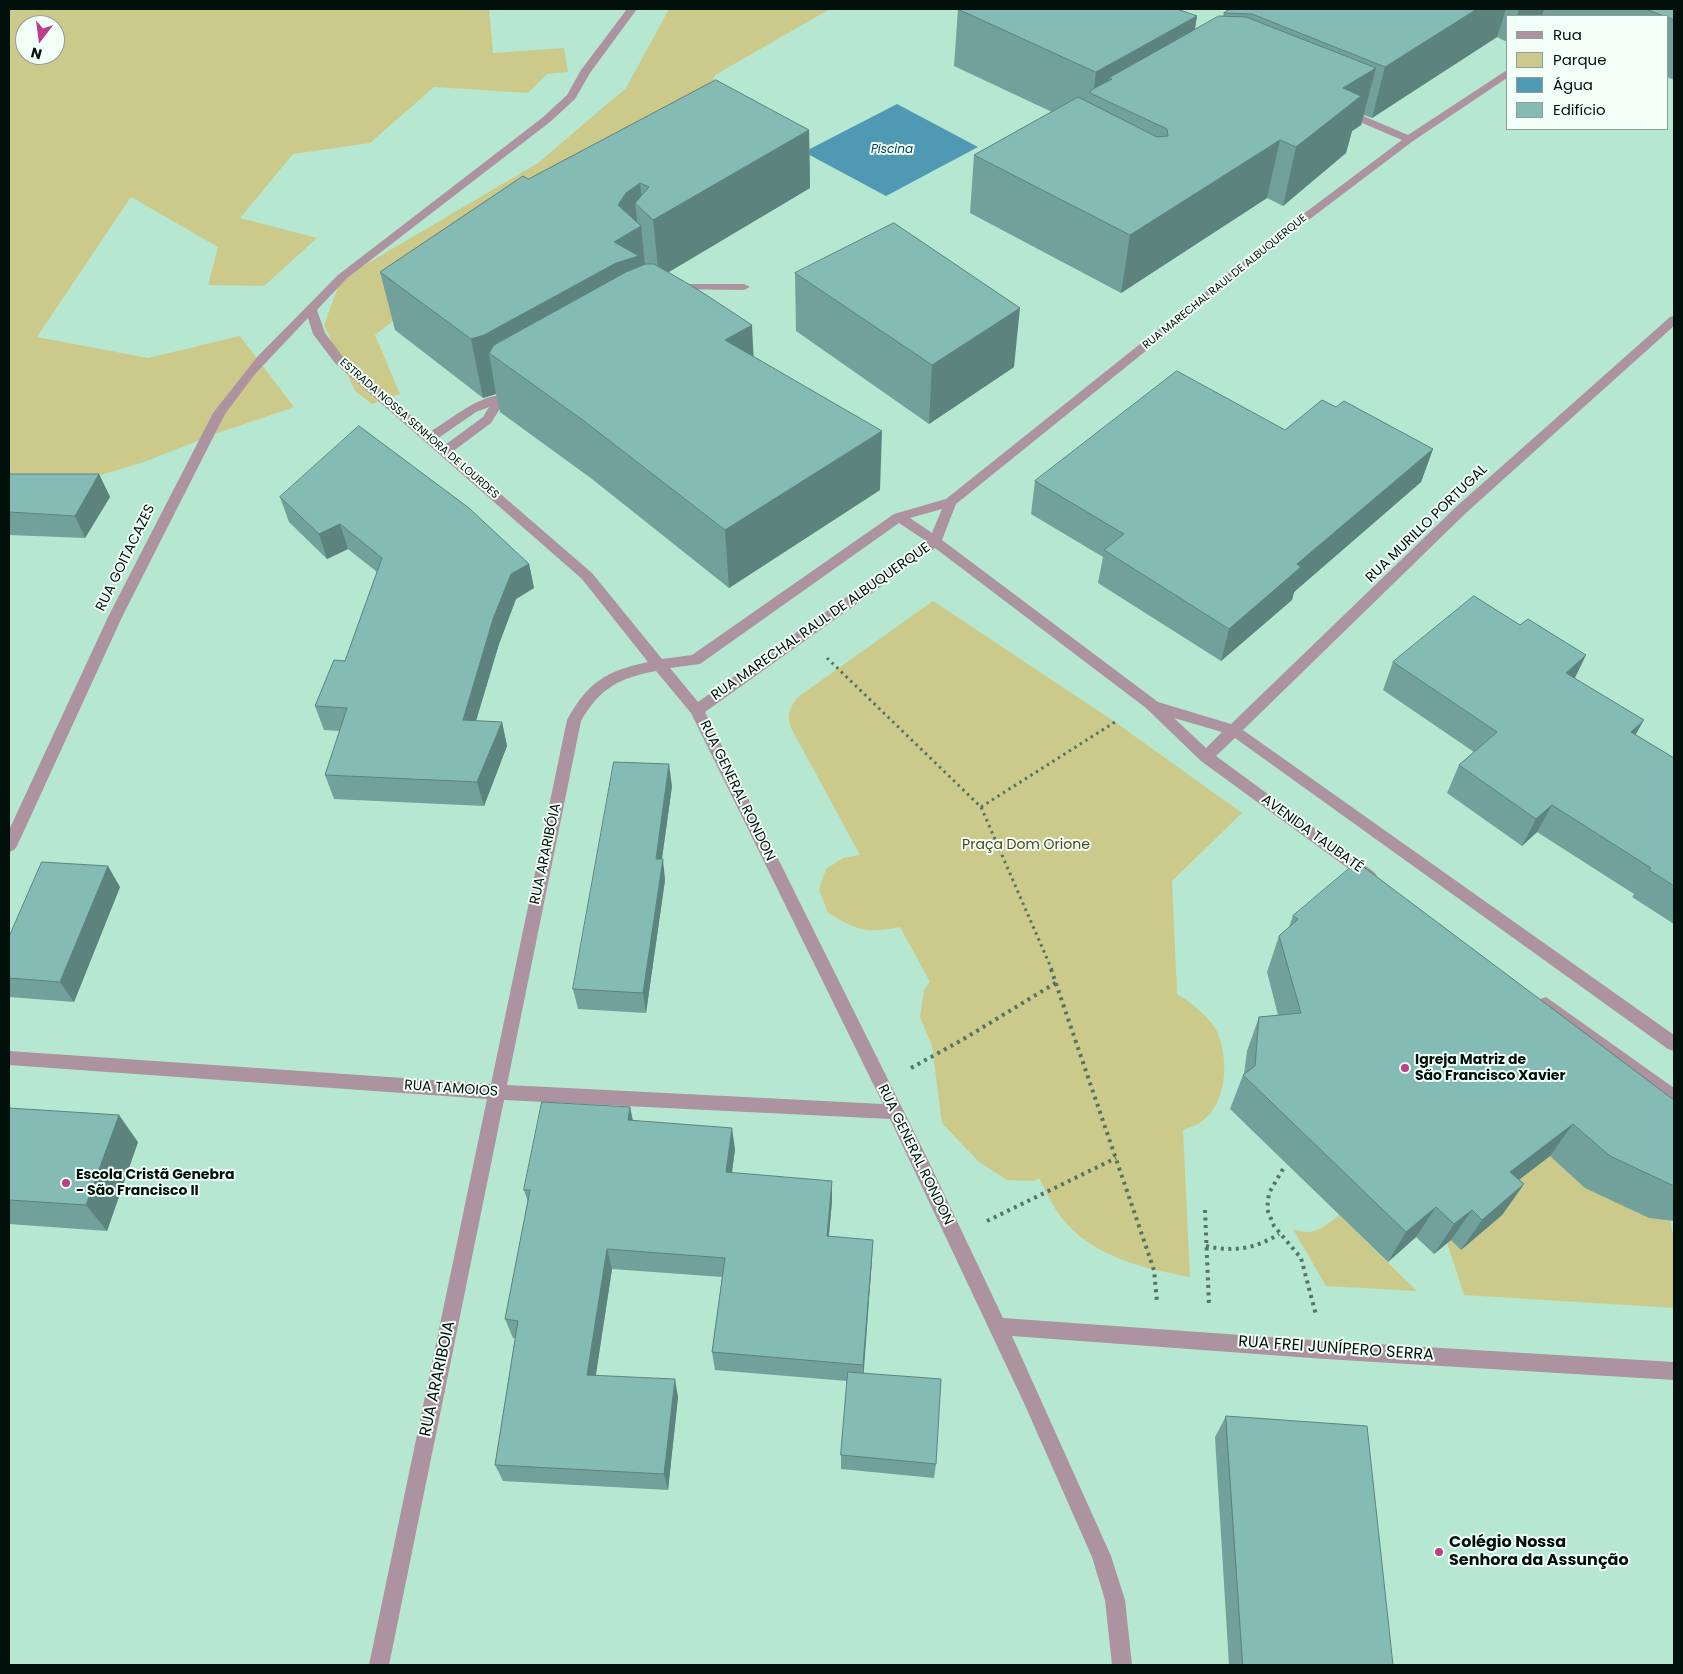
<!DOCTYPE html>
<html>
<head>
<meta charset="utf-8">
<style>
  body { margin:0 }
  #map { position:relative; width:1683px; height:1674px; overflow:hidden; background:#b6e7d1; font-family:Poppins,sans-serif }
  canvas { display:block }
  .frame { position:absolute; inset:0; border:10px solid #01100a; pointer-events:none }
  .legend { position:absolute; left:1506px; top:15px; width:162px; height:115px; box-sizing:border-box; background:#f1fff8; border:1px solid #919f99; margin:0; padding:6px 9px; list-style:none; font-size:15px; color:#01100a }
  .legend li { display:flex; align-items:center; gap:10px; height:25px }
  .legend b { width:25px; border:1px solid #919f99 }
  .north { position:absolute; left:15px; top:15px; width:50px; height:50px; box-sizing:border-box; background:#f1fff8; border:1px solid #919f99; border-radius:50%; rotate:195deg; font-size:14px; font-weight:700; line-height:20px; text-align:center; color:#01100a }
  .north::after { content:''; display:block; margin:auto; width:18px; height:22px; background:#bc3e8c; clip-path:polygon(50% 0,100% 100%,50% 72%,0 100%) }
</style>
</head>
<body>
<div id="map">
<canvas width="1683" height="1674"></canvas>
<div class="frame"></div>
<ul class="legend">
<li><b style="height:6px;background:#ad92a0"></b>Rua</li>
<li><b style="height:14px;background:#ccca8b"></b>Parque</li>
<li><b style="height:14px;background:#5099b5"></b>Água</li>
<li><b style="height:14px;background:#84bbb4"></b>Edifício</li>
</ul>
<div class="north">N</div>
</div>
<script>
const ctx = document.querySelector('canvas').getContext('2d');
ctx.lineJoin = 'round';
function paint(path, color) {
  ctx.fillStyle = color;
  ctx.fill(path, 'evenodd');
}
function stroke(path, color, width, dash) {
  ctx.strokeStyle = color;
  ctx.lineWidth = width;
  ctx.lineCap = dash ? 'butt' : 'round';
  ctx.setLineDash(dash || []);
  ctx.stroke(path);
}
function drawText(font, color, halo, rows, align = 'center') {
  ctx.font = font + ' Poppins,sans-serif';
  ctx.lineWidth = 4;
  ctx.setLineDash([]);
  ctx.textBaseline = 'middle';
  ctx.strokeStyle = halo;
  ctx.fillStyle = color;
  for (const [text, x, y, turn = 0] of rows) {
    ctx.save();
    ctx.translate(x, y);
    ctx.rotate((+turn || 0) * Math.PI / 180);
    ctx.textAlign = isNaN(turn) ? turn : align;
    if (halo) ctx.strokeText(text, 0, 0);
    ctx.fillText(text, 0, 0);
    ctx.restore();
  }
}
paint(new Path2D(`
  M 9,9 L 489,9 L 493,53 L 564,48 L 568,72 L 547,74 L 528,93 L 434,87 L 370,143 L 293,154 L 240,218 L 317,238 L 264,286 L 208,285 L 218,247 L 131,197 L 37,337 L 148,358 L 240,336 L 294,407 L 215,434 L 144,462 L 61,487 L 9,488 ZM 25,25 L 55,25 L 55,55 L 25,55 Z
  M 669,9 L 830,9 L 715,75 L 697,131 L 438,286 L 375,335 L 400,394 L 372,404 L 355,391 L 324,325 L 341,279 L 538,163 L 626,88 Z
  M 933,601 L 1115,722 L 1242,813 L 1172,881 L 1177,994 C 1190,1001 1213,1020 1218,1034 C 1229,1061 1227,1104 1201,1122 C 1196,1126 1189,1127 1183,1130 L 1190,1277 C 1147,1269 1097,1258 1067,1224 C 1055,1212 1047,1193 1039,1178 L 1034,1181 L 1007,1180 L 979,1162 L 942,1123 L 932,1046 L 920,1017 L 924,990 L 930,982 L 900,927 C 866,934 857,930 828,913 L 819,890 L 826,869 L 843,858 L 860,855 L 791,728 C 786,715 790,707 798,697 Z
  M 1550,1156 L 1592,1179 L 1603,1196 L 1649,1218 L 1670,1220 L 1674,1239 L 1674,1308 L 1464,1295 L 1447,1243 L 1437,1233 L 1441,1230 L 1461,1250 L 1479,1194 Z
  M 1339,1215 L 1417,1291 L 1326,1286 L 1293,1229 C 1313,1237 1323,1228 1339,1215 Z`), '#ccca8b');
paint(new Path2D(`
  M 897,104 L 978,147 L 886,196 L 804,152 Z`), '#5099b5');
stroke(new Path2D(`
  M 827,658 L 981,807 L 1052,970
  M 981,807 L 1115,722`), '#557466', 3, [2.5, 4]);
stroke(new Path2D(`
  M 1051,969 L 1154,1270 L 1157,1302
  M 911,1068 L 962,1040 L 1057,982
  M 1283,1169 L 1269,1193 L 1267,1209 L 1274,1226 L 1301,1258 L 1316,1315
  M 1205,1210 L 1209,1305
  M 987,1221 L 1116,1158
  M 1206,1246 C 1233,1252 1255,1249 1279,1234`), '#557466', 4, [3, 4.5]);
paint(new Path2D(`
  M 673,284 L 744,284 L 750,287 L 744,290 L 669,289 L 669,285 Z`), '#ad92a0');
paint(new Path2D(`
  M 627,9 L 637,9 L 590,73 L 575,99 L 550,122 L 346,279 L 317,310 L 325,333 L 343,357 L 430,432 C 446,422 485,391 504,396 L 506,399 L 491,423 L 452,452 L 592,573 L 662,659 L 692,655 L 894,514 L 946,499 L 1294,221 L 1402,140 L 1339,113 L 1339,109 L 1347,109 L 1408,135 L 1507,70 L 1507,78 L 1413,141 L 1302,225 L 956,504 L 942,540 L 1158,702 L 1231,724 L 1457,506 L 1670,317 L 1674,316 L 1674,326 L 1467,512 L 1243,730 L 1674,1035 L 1674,1051 L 1668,1049 L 1235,738 L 1216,756 L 1374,872 L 1377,876 L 1374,880 L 1369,882 L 1364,880 L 1201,761 L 1146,708 L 935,548 L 705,712 L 928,1160 L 1003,1318 L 1325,1341 L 1674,1362 L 1674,1380 L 1325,1359 L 1012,1336 L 1111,1556 L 1125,1600 L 1132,1665 L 1112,1665 L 1105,1600 L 1092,1557 L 1024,1403 L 890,1119 L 504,1100 L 389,1665 L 369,1665 L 487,1099 L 9,1065 L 9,1051 L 491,1084 L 567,720 C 588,682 606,671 648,662 L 582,579 L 335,363 L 313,334 L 308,318 L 255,374 L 225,414 L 123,615 L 17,846 L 14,850 L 9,852 L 9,830 L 109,615 L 213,413 L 258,356 L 338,275 L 542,118 L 567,95 L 581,70 ZM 489,407 L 483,417 L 445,445 L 437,439 L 476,412 ZM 942,509 L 932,533 L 910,518 ZM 899,523 L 926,541 L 698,702 L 670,668 L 700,664 ZM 656,671 L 691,713 L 883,1104 L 507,1085 L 581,721 C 600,688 619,678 656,671 ZM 1174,718 L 1222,732 L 1206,748 Z
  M 1546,997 L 1674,1088 L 1674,1104 L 1668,1102 L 1540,1009 L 1538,1004 L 1540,999 Z`), '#ad92a0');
paint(new Path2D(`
  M 958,9 L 1197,16 L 1195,29 L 1223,16 L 1224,13 L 1230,9 L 1674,9 L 1674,80 L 1667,77 L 1667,16 L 1507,16 L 1507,42 L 1497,37 L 1372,118 L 1364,115 L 1361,125 L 1352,131 L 1346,153 L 1283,206 L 1267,198 L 1121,293 L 970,213 L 974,155 L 1052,112 L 954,66 Z
  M 809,130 L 810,188 L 668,272 L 754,357 L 880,490 L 729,588 L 592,479 L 500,412 L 496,394 L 483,398 L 395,330 L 380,272 L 528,179 Z
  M 795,273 L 1014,367 L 929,424 L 796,331 Z
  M 1336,407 L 1433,449 L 1421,482 L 1294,592 L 1292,600 L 1221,661 L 1098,583 L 1103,557 L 1031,514 L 1035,481 L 1285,430 Z
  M 9,474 L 99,474 L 110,497 L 85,538 L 9,535 Z
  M 280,497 L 529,564 L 534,588 L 516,599 L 499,644 L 476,721 L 502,722 L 507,746 L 484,806 L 334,799 L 325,775 L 340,731 L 324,730 L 315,706 L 345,661 L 377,572 L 348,549 L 327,559 L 289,522 Z
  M 1393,662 L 1575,678 L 1636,735 L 1674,758 L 1674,924 L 1632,897 L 1634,894 L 1537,832 L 1522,846 L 1447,793 L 1459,765 L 1474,752 L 1383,690 Z
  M 672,786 L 662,859 L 665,880 L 646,1013 L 578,1009 L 573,989 Z
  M 120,887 L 74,1002 L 9,997 L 9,937 Z
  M 1293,916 L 1674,1100 L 1674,1221 L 1649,1218 L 1585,1188 L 1550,1156 L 1519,1180 L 1524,1184 L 1502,1215 L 1461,1250 L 1451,1240 L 1434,1254 L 1416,1237 L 1388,1262 L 1230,1109 L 1243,1075 L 1244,1074 L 1247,1051 L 1259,1017 L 1278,1015 L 1267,972 L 1279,936 L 1289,927 Z
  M 630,1107 L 633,1120 L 735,1149 L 732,1173 L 832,1181 L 832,1201 L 829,1236 L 872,1259 L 863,1373 L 936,1464 L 934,1478 L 841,1469 L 841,1455 L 847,1381 L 715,1370 L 712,1352 L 722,1277 L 612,1269 L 596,1375 L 678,1397 L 668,1490 L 503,1481 L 495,1465 L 515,1338 L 513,1338 L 505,1319 L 528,1202 L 524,1190 Z
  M 9,1108 L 138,1142 L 107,1231 L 9,1224 Z
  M 1226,1416 L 1393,1665 L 1229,1665 L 1215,1437 Z`), '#72a19b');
paint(new Path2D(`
  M 1477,9 L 1506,9 L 1497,37 L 1372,118 L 1385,67 Z
  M 1519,9 L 1544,9 L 1542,16 L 1517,16 Z
  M 1197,16 L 1187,74 L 1109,78 L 1106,100 L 1093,95 L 1096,72 Z
  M 1376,68 L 1361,125 L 1352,131 L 1346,153 L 1283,206 L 1296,147 L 1343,88 Z
  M 809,130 L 810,188 L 659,278 L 653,220 Z
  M 1280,140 L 1267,198 L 1121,293 L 1130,235 Z
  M 640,183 L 643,210 L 635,203 L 638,228 L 641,226 L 647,285 L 489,353 L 496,394 L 483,398 L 471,339 L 618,205 L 626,193 Z
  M 1020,308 L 1014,367 L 929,424 L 932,365 Z
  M 752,325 L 755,384 L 725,340 Z
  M 882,431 L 880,490 L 729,588 L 725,530 Z
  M 1433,449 L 1421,482 L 1294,592 L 1292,600 L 1221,661 L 1229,629 L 1297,564 Z
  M 99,474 L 110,497 L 85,538 L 75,516 Z
  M 340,524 L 348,549 L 327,559 L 319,534 Z
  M 529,564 L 534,588 L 516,599 L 499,644 L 469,744 L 463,720 L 493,619 L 511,574 Z
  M 1586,655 L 1572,684 L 1566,673 Z
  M 1644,720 L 1628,748 L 1631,732 Z
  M 502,722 L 507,746 L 484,806 L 477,782 Z
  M 669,764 L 672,786 L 659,879 L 656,859 Z
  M 1552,805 L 1537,832 L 1522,846 L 1536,819 Z
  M 663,859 L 665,880 L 646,1013 L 643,993 Z
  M 108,866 L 120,887 L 74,1002 L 60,982 Z
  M 630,1107 L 634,1129 L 628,1120 Z
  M 119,1115 L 138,1142 L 107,1231 L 86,1205 Z
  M 1573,1124 L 1550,1156 L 1488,1203 L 1510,1172 Z
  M 732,1128 L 735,1149 L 729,1193 L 726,1172 Z
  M 832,1181 L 832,1201 L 827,1255 L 827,1236 Z
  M 1524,1184 L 1502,1215 L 1461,1250 L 1482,1220 Z
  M 1436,1207 L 1416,1237 L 1388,1262 L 1406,1232 Z
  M 1472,1210 L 1451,1240 L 1434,1254 L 1454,1224 Z
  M 873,1240 L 872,1259 L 863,1383 L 863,1365 Z
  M 607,1249 L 612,1269 L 593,1392 L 587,1375 Z
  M 675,1379 L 678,1397 L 668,1490 L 664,1474 Z`), '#5c837e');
const building = new Path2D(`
  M 958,9 L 1177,9 L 1197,16 L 1096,72 Z
  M 1230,9 L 1477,9 L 1385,67 L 1252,14 L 1224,13 Z
  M 1646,9 L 1674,9 L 1674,20 L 1667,17 L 1667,16 L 1664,16 Z
  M 1219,16 L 1246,17 L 1376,68 L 1343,88 L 1361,96 L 1296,147 L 1280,140 L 1130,235 L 974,155 L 1078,97 L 1157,137 L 1168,136 L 1167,129 L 1090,93 L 1091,90 L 1112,79 L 1109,78 Z
  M 716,80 L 809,130 L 653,220 L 635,203 L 649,187 L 640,183 L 626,193 L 618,205 L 641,226 L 614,242 L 639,256 L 616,263 L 484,335 L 471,339 L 380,272 L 523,176 L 528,179 Z
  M 894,223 L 1020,308 L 932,365 L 795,273 Z
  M 646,264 L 654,264 L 697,289 L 752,325 L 725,340 L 882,431 L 725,530 L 584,421 L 489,353 L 494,345 L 626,272 Z
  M 1177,371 L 1285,430 L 1322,400 L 1336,407 L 1344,401 L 1433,449 L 1297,564 L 1301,567 L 1229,629 L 1104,550 L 1124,534 L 1035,481 Z
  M 359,426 L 469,508 L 529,564 L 511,574 L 493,619 L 463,720 L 502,722 L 477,782 L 325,775 L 347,708 L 315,706 L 334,660 L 345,661 L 382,558 L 340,524 L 319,534 L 280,497 Z
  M 9,474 L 99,474 L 75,516 L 9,512 Z
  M 1474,596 L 1520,625 L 1528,619 L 1586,655 L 1566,673 L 1644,720 L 1631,732 L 1674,758 L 1674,886 L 1649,870 L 1651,868 L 1552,805 L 1536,819 L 1459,765 L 1497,732 L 1393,662 Z
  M 614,762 L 669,764 L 656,859 L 663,859 L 643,993 L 573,989 Z
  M 42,862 L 108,866 L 60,982 L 9,978 L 9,937 Z
  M 1357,862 L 1674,1100 L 1674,1186 L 1610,1156 L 1573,1124 L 1510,1172 L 1524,1184 L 1482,1220 L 1472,1210 L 1454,1224 L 1436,1207 L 1406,1232 L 1243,1075 L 1255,1066 L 1259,1017 L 1301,1013 L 1279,936 L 1298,919 L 1293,916 Z
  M 542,1102 L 630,1107 L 628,1120 L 732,1128 L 726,1172 L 832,1181 L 827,1236 L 873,1240 L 863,1365 L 712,1352 L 725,1258 L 607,1249 L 587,1375 L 675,1379 L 664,1474 L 495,1465 L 518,1321 L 505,1319 L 530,1190 L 524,1190 Z
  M 9,1108 L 119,1115 L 86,1205 L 9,1200 Z
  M 848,1372 L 941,1379 L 936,1464 L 841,1455 Z
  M 1226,1416 L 1367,1426 L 1393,1665 L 1243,1665 Z`);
paint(building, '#84bbb4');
stroke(building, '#5c837e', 1);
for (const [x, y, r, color] of [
  [1405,1068,5,"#bc3e8c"],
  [66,1183,5,"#bc3e8c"],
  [1439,1552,5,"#bc3e8c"]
]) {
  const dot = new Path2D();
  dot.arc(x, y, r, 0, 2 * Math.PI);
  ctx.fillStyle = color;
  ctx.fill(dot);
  stroke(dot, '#f1fff8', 2);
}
drawText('11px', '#01100a', '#f1fff8', [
  ["RUA MARECHAL RAUL DE ALBUQUERQUE",1225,282,-39],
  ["ESTRADA NOSSA SENHORA DE LOURDES",419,429,41]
]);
drawText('italic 12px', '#004458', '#f1fff8', [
  ["Piscina",892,150]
]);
drawText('14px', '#01100a', '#f1fff8', [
  ["RUA MURILLO PORTUGAL",1427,524,-44],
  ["RUA GOITACAZES",126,558,-64],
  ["RUA MARECHAL RAUL DE ALBUQUERQUE",821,622,-35],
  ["RUA GENERAL RONDON",737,791,64],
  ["AVENIDA TAUBATÉ",1312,834,36],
  ["RUA ARARIBÓIA",546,854,-78],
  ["RUA TAMOIOS",451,1089,4],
  ["RUA GENERAL RONDON",915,1155,64]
]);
drawText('14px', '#4c4918', '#f1fff8', [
  ["Praça Dom Orione",1026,845]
]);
drawText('bold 14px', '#01100a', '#f1fff8', [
  ["Igreja Matriz de",1415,1060],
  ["São Francisco Xavier",1415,1076],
  ["Escola Cristã Genebra",76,1175],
  ["- São Francisco II",76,1191]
], 'left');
drawText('16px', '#01100a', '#f1fff8', [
  ["RUA FREI JUNÍPERO SERRA",1336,1349,4],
  ["RUA ARARIBOIA",438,1379,-78]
]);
drawText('bold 16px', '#01100a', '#f1fff8', [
  ["Colégio Nossa",1449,1543],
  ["Senhora da Assunção",1449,1561]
], 'left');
</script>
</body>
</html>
